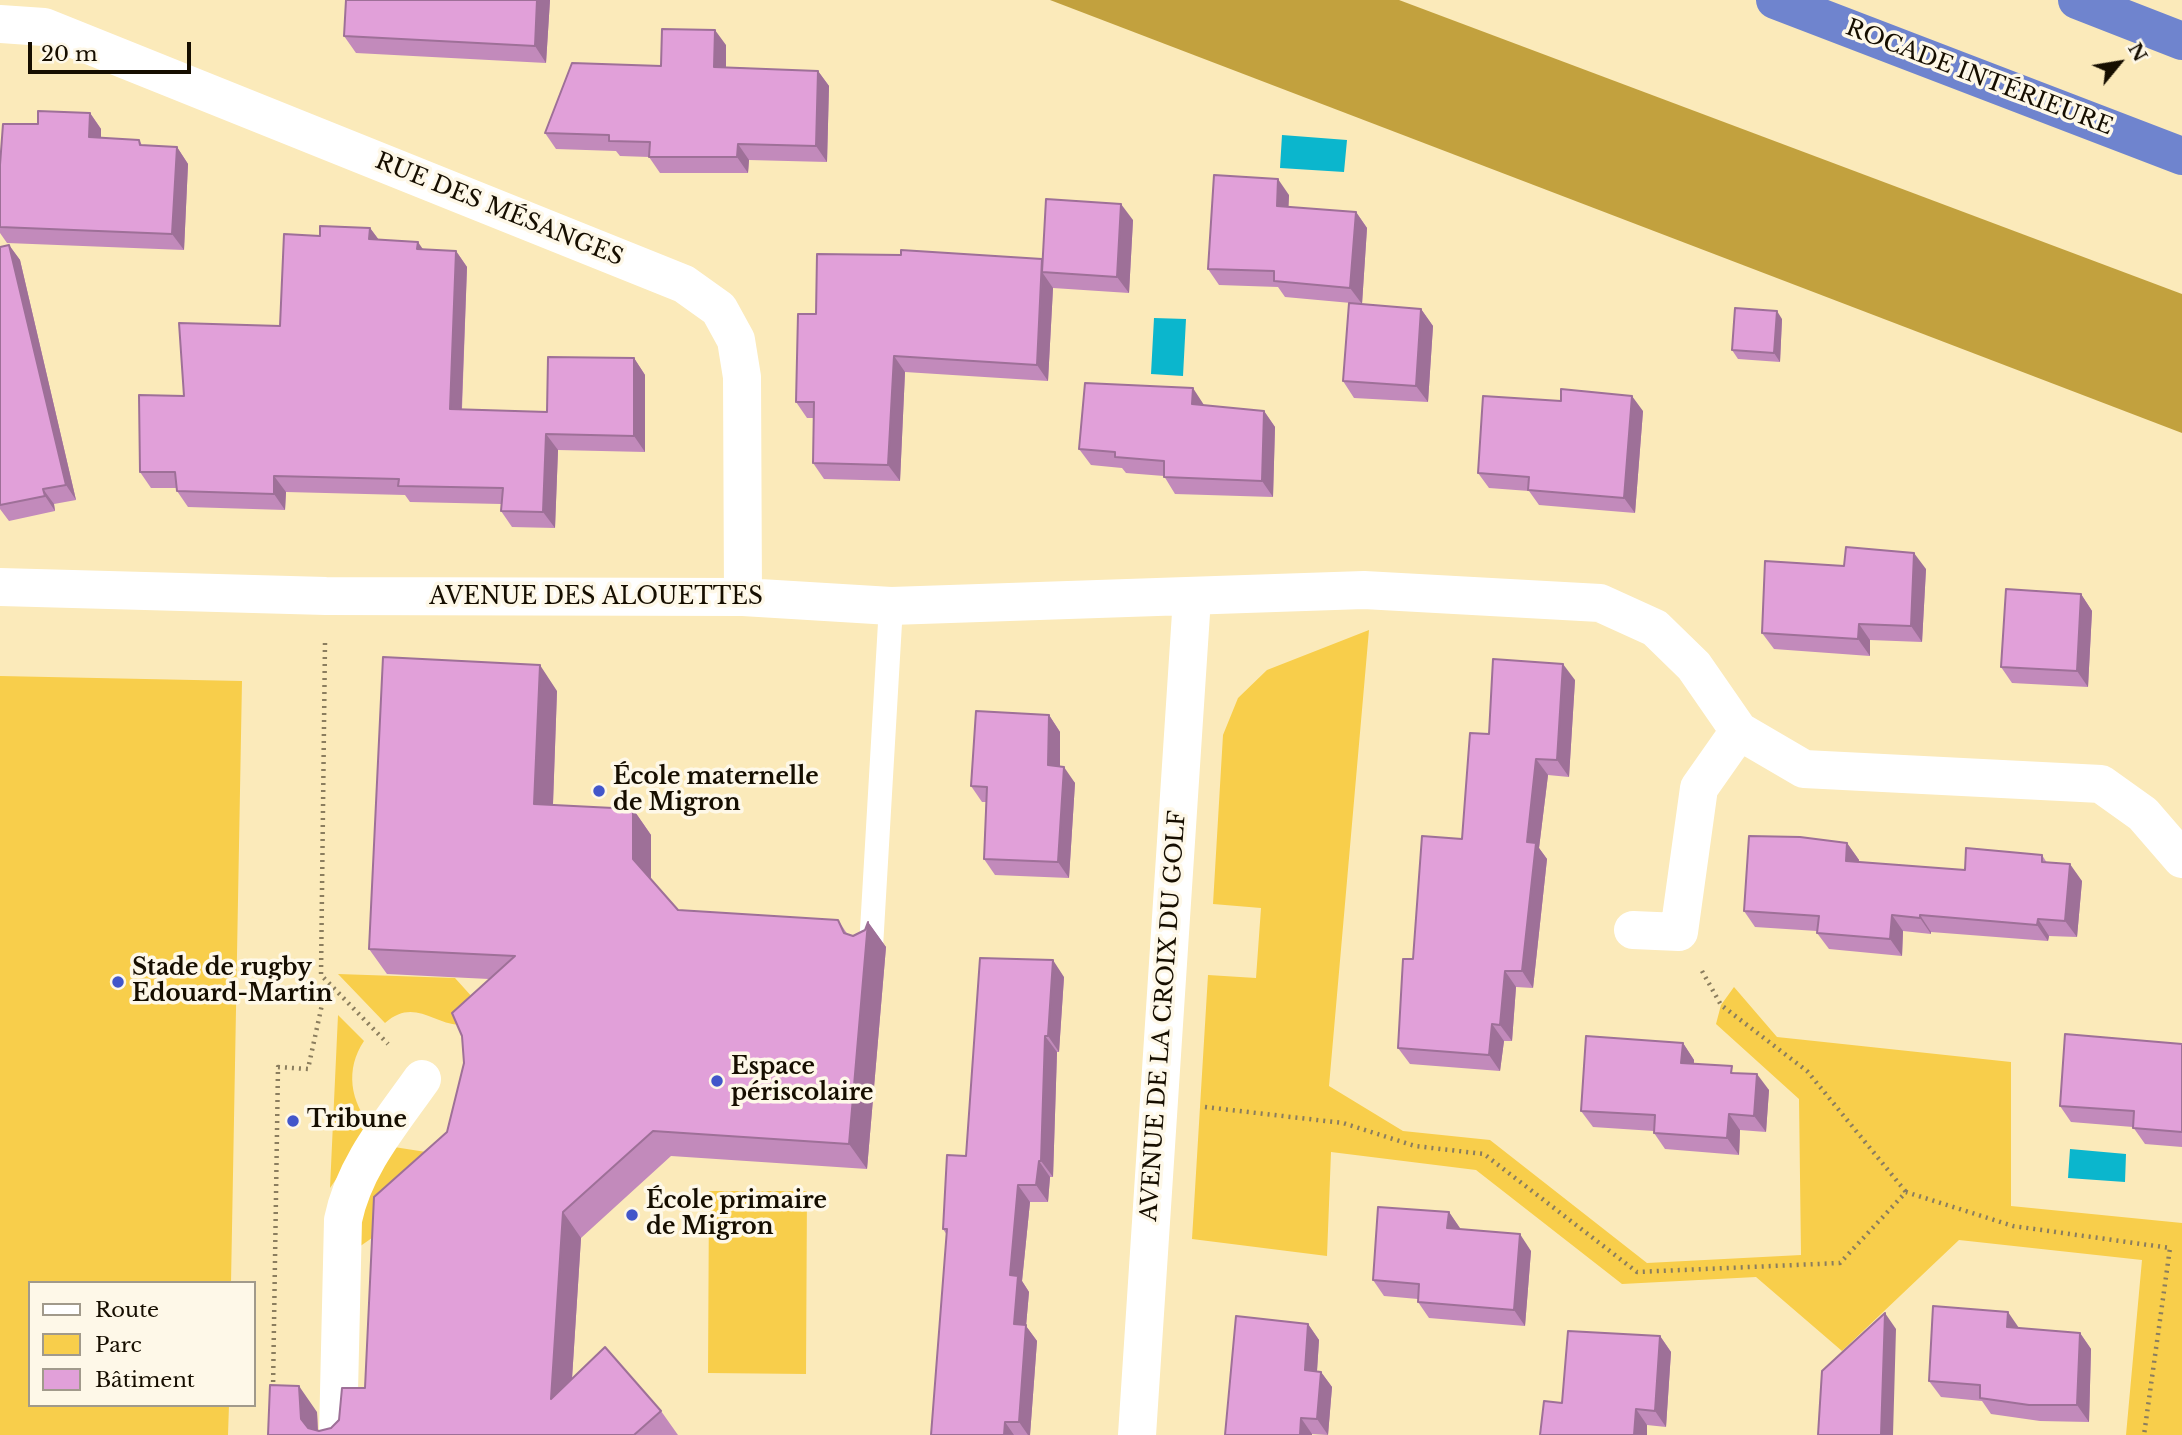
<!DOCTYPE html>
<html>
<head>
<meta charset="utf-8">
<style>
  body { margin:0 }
  #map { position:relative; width:2182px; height:1435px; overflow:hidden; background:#fbeaba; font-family:"Libre Baskerville",serif }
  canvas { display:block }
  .legend { position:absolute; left:28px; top:1281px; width:228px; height:126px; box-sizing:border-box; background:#fef8e8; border:2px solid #a19a8b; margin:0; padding:9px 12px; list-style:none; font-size:21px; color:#160e00 }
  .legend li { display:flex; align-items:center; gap:14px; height:35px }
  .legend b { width:35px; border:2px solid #a19a8b }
  .north { position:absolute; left:2084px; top:28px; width:70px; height:70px; -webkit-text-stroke:5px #fef8e8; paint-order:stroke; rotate:60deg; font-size:19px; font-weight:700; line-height:28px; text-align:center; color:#160e00 }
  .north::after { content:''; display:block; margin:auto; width:24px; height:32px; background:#160e00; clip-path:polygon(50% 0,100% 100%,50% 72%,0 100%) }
  .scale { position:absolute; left:28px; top:42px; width:163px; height:32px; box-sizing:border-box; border:4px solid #160e00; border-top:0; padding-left:9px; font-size:21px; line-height:24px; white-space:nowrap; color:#160e00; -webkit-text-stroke:5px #fef8e8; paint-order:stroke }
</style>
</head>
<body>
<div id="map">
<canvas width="2182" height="1435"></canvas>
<ul class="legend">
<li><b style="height:9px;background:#fff"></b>Route</li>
<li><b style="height:19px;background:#f8ce4b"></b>Parc</li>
<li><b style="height:19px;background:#e1a0d9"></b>Bâtiment</li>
</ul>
<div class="north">N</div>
<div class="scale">20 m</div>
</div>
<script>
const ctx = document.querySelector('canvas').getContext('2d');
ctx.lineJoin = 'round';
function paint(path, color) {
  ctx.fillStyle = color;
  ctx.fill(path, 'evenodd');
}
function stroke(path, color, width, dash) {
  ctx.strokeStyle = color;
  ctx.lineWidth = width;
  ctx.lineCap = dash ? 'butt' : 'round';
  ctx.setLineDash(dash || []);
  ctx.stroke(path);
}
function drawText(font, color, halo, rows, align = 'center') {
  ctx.font = font + ' "Libre Baskerville",serif';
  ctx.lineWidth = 7;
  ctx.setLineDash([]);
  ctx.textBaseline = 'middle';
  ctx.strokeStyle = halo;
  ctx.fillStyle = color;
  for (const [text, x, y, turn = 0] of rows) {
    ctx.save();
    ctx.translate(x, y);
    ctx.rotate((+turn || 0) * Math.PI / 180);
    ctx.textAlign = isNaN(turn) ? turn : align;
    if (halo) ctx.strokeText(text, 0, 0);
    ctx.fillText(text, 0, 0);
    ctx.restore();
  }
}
paint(new Path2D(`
  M 1369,630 L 1329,1086 L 1403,1131 L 1490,1140 L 1647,1263 L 1801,1255 L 1799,1099 L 1716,1024 L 1721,1005 L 1734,987 L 1777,1037 L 2011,1062 L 2011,1206 L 2182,1223 L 2182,1435 L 2126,1435 L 2142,1260 L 1959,1240 L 1842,1351 L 1756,1277 L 1622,1284 L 1476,1170 L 1331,1152 L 1327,1256 L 1192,1239 L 1208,975 L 1256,978 L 1261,908 L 1213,904 L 1223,735 L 1238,698 L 1267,670 Z
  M 0,676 L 242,681 L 231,1283 L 30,1283 L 30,1405 L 229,1405 L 228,1435 L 0,1435 Z
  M 338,974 L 455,978 L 492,1019 C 482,1020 469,1025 459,1025 C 432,1023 413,998 385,1023 Z
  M 338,1015 L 364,1041 C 345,1069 350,1102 372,1127 L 330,1188 Z
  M 394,1147 L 426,1152 L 382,1231 L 359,1247 L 358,1212 Z
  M 709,1191 L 807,1191 L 806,1374 L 708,1373 Z`), '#f8ce4b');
paint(new Path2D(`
  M 1050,0 L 1399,0 L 2182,294 L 2182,433 Z`), '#c2a13e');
paint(new Path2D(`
  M 1282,135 L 1347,140 L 1344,172 L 1280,168 Z
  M 1154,318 L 1186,319 L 1183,376 L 1151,374 Z
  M 2070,1149 L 2126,1154 L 2125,1182 L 2068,1178 Z`), '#0bb6cd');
stroke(new Path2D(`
  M 325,643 L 321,975 L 388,1044
  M 1702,971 L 1721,1005 L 1807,1071 L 1906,1192
  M 1205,1107 L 1343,1123 L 1415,1146 L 1484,1154 L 1637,1272 L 1840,1263 L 1906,1192 L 2013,1226 L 2170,1248 L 2144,1435
  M 273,1389 L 278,1067 L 308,1069 L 323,1000 L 334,989`), '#8a7d5e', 4.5, [2, 5]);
stroke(new Path2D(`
  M 871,947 L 891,606`), '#fff', 24);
stroke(new Path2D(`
  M 0,24 L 44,27 L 684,284 L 719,309 L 736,340 L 742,377 L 743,597
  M 0,587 L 326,596 L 743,597 L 891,606 L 1364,590 L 1600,603 L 1655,628 L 1694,666 L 1739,731 L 1804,769 L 2101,784 L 2143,814 L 2182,859
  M 1633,930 L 1679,932 L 1699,788 L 1739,731
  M 338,1435 L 343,1220 C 354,1166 391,1123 422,1079
  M 1137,1435 L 1192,598`), '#fff', 38);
stroke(new Path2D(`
  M 1775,0 L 2182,156
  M 2077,0 L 2182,41`), '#6f84ce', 38);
paint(new Path2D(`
  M 346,0 L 550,0 L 546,63 L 356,53 L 344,36 Z
  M 726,45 L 726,67 L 818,71 L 829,86 L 827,162 L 749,160 L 748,173 L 660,173 L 649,157 L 620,156 L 616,151 L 556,149 L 545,133 L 661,66 Z
  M 90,113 L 101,129 L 101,138 L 139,140 L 142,145 L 177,147 L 188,164 L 184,250 L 7,243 L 0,233 L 0,165 L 38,124 Z
  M 1289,195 L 1288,207 L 1356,212 L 1367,228 L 1362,304 L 1285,297 L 1278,287 L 1219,285 L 1208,269 Z
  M 1133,220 L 1129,293 L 1053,288 L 1048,381 L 905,372 L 900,481 L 824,479 L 813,463 L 814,418 L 807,418 L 796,402 L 816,314 L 1043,259 Z
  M 370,228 L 378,239 L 423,249 L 456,251 L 467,267 L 462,409 L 547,412 L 634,358 L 645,375 L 645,452 L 558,450 L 555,528 L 512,527 L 501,511 L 501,504 L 410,502 L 405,495 L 286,492 L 285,510 L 188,507 L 177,491 L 177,488 L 151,488 L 140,472 L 184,396 L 280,326 L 320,236 Z
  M 9,245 L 20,260 L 76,500 L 54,504 L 55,511 L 9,521 L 0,509 L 0,247 Z
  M 1421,309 L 1433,326 L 1428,402 L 1354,398 L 1343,381 Z
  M 1782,319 L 1780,362 L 1738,359 L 1732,350 Z
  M 1204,405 L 1264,411 L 1275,427 L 1273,497 L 1175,494 L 1164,476 L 1126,473 L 1122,468 L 1091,465 L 1079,449 Z
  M 1643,411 L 1635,513 L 1539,505 L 1529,491 L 1489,488 L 1478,473 Z
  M 1844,566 L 1926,569 L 1922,642 L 1870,640 L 1870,656 L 1774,649 L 1762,633 Z
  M 2081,594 L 2092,611 L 2088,687 L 2012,683 L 2001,667 Z
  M 1575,680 L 1569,777 L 1548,775 L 1539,848 L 1547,859 L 1533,988 L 1516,987 L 1512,1041 L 1504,1041 L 1500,1071 L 1410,1064 L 1398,1048 L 1413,959 L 1462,839 L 1489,734 Z
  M 557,691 L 553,805 L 633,809 L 651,835 L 651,880 L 678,910 L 838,920 L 848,935 L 853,936 L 865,930 L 868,922 L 886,947 L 867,1169 L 671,1156 L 581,1238 L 572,1379 L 661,1411 L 678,1435 L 268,1435 L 317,1412 L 318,1431 L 331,1428 L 365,1388 L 447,1132 L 489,979 L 387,974 L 369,949 Z
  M 1049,715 L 1060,732 L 1060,766 L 1075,783 L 1069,878 L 995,875 L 984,859 L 986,802 L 982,802 L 971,786 Z
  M 1847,843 L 1859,860 L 1858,862 L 1965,870 L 2042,855 L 2047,863 L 2082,881 L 2077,937 L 2049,936 L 2048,941 L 1931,932 L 1931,934 L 1903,931 L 1902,956 L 1829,949 L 1817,933 L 1817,931 L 1755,927 L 1744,911 Z
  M 1064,977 L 1059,1052 L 1057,1052 L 1053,1177 L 1050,1177 L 1048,1202 L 1030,1202 L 1022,1281 L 1029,1292 L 1026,1326 L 1037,1341 L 1030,1435 L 931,1435 L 947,1235 L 943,1229 L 966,1156 Z
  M 1683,1043 L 1694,1060 L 1694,1064 L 1736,1073 L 1769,1090 L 1766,1132 L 1740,1130 L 1739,1155 L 1665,1149 L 1654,1133 L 1654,1131 L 1593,1127 L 1581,1111 Z
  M 2182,1044 L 2182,1147 L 2145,1144 L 2133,1127 L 2071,1122 L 2060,1106 Z
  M 1449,1212 L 1460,1229 L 1531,1251 L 1525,1326 L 1429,1318 L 1418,1302 L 1418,1299 L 1384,1296 L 1373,1280 Z
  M 1308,1324 L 1319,1340 L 1317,1371 L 1321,1372 L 1332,1387 L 1328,1435 L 1312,1434 L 1225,1435 Z
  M 2019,1328 L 2080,1333 L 2091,1349 L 2089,1422 L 2040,1421 L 1991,1414 L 1982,1401 L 1941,1397 L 1929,1381 Z
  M 1660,1336 L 1671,1352 L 1666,1427 L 1647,1425 L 1562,1403 Z`), '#c28abb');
paint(new Path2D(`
  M 537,0 L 550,0 L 546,63 L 535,46 Z
  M 715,30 L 726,45 L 726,83 L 714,67 Z
  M 818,71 L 829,86 L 827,162 L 816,146 Z
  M 90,113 L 101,129 L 101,154 L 89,137 Z
  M 738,144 L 749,160 L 748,173 L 737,157 Z
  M 177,147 L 188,164 L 184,250 L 172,234 Z
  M 1278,179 L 1289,195 L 1288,222 L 1277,206 Z
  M 1121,204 L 1133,220 L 1129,293 L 1117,277 Z
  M 1356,212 L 1367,228 L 1362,304 L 1350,288 Z
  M 370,228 L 382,244 L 369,239 Z
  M 418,242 L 429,258 L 417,249 Z
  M 9,245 L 20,260 L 76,500 L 66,485 Z
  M 456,251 L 467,267 L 461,425 L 450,409 Z
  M 1042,272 L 1053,288 L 1048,381 L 1037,365 Z
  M 1421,309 L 1433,326 L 1428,402 L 1416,386 Z
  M 1777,311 L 1782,319 L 1780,362 L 1774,353 Z
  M 894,356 L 905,372 L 900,481 L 888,465 Z
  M 634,358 L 645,375 L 645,452 L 634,436 Z
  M 1193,388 L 1204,405 L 1203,421 L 1192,404 Z
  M 1632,396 L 1643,411 L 1635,513 L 1624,498 Z
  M 1264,411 L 1275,427 L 1273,497 L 1262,481 Z
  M 546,434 L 558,450 L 555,528 L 543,512 Z
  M 274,476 L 286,492 L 285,510 L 274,494 Z
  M 43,489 L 54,504 L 55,511 L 45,496 Z
  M 1914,553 L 1926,569 L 1922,642 L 1911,626 Z
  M 2081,594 L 2092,611 L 2088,687 L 2077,671 Z
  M 1859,624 L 1870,640 L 1870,656 L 1858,639 Z
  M 1563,664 L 1575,680 L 1569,777 L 1557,760 Z
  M 540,665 L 557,691 L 552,830 L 534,804 Z
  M 1049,715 L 1060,732 L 1060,782 L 1048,765 Z
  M 1536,759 L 1548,775 L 1539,848 L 1547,859 L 1533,988 L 1522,971 L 1527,842 Z
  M 1064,767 L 1075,783 L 1069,878 L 1058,862 Z
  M 633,809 L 651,835 L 651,885 L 633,859 Z
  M 1847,843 L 1859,860 L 1857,877 L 1846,861 Z
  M 2070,864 L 2082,881 L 2077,937 L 2065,921 Z
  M 1892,915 L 1903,931 L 1902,956 L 1890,939 Z
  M 1920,915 L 1931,932 L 1931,934 L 1920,918 Z
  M 2038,919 L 2049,936 L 2048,941 L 2037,925 Z
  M 868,922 L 886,947 L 867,1169 L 849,1144 Z
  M 1053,960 L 1064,977 L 1059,1052 L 1048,1036 Z
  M 1505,971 L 1516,987 L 1512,1041 L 1500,1025 Z
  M 1492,1024 L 1504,1041 L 1500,1071 L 1489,1055 Z
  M 1045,1036 L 1057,1052 L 1053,1177 L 1041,1161 Z
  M 1683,1043 L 1694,1060 L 1693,1079 L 1681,1063 Z
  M 1757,1074 L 1769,1090 L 1766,1132 L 1754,1116 Z
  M 1729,1114 L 1740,1130 L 1739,1155 L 1727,1138 Z
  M 1039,1161 L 1050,1177 L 1048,1202 L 1036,1185 Z
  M 1018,1185 L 1030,1202 L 1022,1281 L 1029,1292 L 1026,1326 L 1037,1341 L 1030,1435 L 1028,1435 L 1019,1422 L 1014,1324 L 1010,1275 Z
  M 563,1212 L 581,1238 L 569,1425 L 551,1399 Z
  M 1449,1212 L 1460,1228 L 1459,1244 L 1447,1228 Z
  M 1520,1234 L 1531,1251 L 1525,1326 L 1514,1310 Z
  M 2008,1312 L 2019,1328 L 2007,1327 Z
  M 1885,1313 L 1896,1329 L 1893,1435 L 1881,1435 Z
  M 1308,1324 L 1319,1340 L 1316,1386 L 1305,1370 Z
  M 2080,1333 L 2091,1349 L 2089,1422 L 2077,1405 Z
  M 1660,1336 L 1671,1352 L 1666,1427 L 1655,1411 Z
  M 1321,1372 L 1332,1387 L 1328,1435 L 1317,1419 Z
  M 299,1386 L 317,1412 L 318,1435 L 312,1435 L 301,1419 Z
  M 1636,1409 L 1647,1425 L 1647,1435 L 1634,1435 Z
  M 1301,1418 L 1312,1434 L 1312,1435 L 1300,1435 Z
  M 1005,1422 L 1014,1435 L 1004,1435 Z`), '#9e7098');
const building = new Path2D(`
  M 346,0 L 537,0 L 535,46 L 344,36 Z
  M 662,29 L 715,30 L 714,67 L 818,71 L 816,146 L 738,144 L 737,157 L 649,157 L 650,142 L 609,141 L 609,135 L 545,133 L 572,63 L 661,66 Z
  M 38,111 L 90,113 L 89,137 L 139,140 L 140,145 L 177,147 L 172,234 L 0,227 L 0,165 L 3,124 L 38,124 Z
  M 1214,175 L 1278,179 L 1277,206 L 1356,212 L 1350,288 L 1274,281 L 1274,271 L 1208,269 Z
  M 1046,199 L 1121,204 L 1117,277 L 1042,272 Z
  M 320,226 L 370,228 L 369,239 L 418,242 L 417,249 L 456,251 L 450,409 L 547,412 L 548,357 L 634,358 L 634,436 L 546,434 L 543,512 L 501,511 L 503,488 L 398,486 L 399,479 L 274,476 L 274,494 L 177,491 L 175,472 L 140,472 L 139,395 L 184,396 L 179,323 L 280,326 L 284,234 L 320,236 Z
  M 9,245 L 66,485 L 43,489 L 45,496 L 0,505 L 0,247 Z
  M 901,250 L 1042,259 L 1037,365 L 894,356 L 888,465 L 813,463 L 814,402 L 796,402 L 798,314 L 816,314 L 817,254 L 901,255 Z
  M 1349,303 L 1421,309 L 1416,386 L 1343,381 Z
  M 1735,308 L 1777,311 L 1774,353 L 1732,350 Z
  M 1085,383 L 1193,388 L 1192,404 L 1264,411 L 1262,481 L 1164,477 L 1164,461 L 1115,457 L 1115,452 L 1079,449 Z
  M 1561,389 L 1632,396 L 1624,498 L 1528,490 L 1529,477 L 1478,473 L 1483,396 L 1561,401 Z
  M 1846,547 L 1914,553 L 1911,626 L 1859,624 L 1858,639 L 1762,633 L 1765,561 L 1844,566 Z
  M 2006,589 L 2081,594 L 2077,671 L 2001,667 Z
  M 383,657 L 540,665 L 534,804 L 633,809 L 633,859 L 678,910 L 838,920 L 844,933 L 853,936 L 865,930 L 868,922 L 849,1144 L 653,1131 L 563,1212 L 551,1399 L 605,1347 L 661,1411 L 634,1435 L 268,1435 L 270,1385 L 299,1386 L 301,1419 L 308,1428 L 319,1431 L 331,1428 L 339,1420 L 342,1388 L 365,1388 L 374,1197 L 447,1132 L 464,1063 L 462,1036 L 452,1013 L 515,956 L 369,949 Z
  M 1493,659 L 1563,664 L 1557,760 L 1536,759 L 1527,842 L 1536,843 L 1522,971 L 1505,971 L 1500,1025 L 1492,1024 L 1489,1055 L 1398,1048 L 1403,959 L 1413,959 L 1422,836 L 1462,839 L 1470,733 L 1489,734 Z
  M 976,711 L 1049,715 L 1048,765 L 1064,767 L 1058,862 L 984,859 L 987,787 L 971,786 Z
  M 1749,836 L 1800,837 L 1847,843 L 1846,861 L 1965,870 L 1966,848 L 2042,855 L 2042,862 L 2070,864 L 2065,921 L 2038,919 L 2037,925 L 1920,915 L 1920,918 L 1892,915 L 1890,939 L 1817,933 L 1819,916 L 1744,911 Z
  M 980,958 L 1053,960 L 1048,1036 L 1045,1036 L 1041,1161 L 1039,1161 L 1036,1185 L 1018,1185 L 1010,1275 L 1018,1276 L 1014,1324 L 1026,1325 L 1019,1422 L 1005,1422 L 1004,1435 L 931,1435 L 947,1229 L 943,1229 L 947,1155 L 966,1156 Z
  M 2065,1034 L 2182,1044 L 2182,1132 L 2133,1128 L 2134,1111 L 2060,1106 Z
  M 1586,1036 L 1683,1043 L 1681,1063 L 1732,1066 L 1731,1073 L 1757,1074 L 1754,1116 L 1729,1114 L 1727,1138 L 1654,1133 L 1655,1115 L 1581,1111 Z
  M 1378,1207 L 1449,1212 L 1447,1228 L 1520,1234 L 1514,1310 L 1418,1302 L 1419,1284 L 1373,1280 Z
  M 1933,1306 L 2008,1312 L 2007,1327 L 2080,1333 L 2077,1405 L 2029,1405 L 1980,1398 L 1980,1385 L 1929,1381 Z
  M 1885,1313 L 1881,1435 L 1818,1435 L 1822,1371 Z
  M 1236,1316 L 1308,1324 L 1305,1370 L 1321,1372 L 1317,1419 L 1301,1418 L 1300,1435 L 1225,1435 Z
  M 1568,1331 L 1660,1336 L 1655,1411 L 1636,1409 L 1634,1435 L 1540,1435 L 1544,1401 L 1562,1403 Z`);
paint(building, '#e1a0d9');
stroke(building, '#9e7098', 2);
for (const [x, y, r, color] of [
  [599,791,7,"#4256ca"],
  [118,982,7,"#4256ca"],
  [717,1081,7,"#4256ca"],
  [293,1121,7,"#4256ca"],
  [632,1215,7,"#4256ca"]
]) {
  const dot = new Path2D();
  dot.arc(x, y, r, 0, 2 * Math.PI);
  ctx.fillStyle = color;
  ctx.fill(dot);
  stroke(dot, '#fef8e8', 2.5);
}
drawText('23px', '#160e00', '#fef8e8', [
  ["ROCADE INTÉRIEURE",1979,78,21],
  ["RUE DES MÉSANGES",499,210,22],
  ["AVENUE DES ALOUETTES",596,598],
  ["AVENUE DE LA CROIX DU GOLF",1164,1016,-86]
]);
drawText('bold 23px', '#160e00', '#fef8e8', [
  ["École maternelle",613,778],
  ["de Migron",613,804],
  ["Stade de rugby",132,969],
  ["Edouard-Martin",132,995],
  ["Espace",731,1068],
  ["périscolaire",731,1094],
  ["Tribune",307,1121],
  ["École primaire",646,1202],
  ["de Migron",646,1228]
], 'left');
</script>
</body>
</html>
